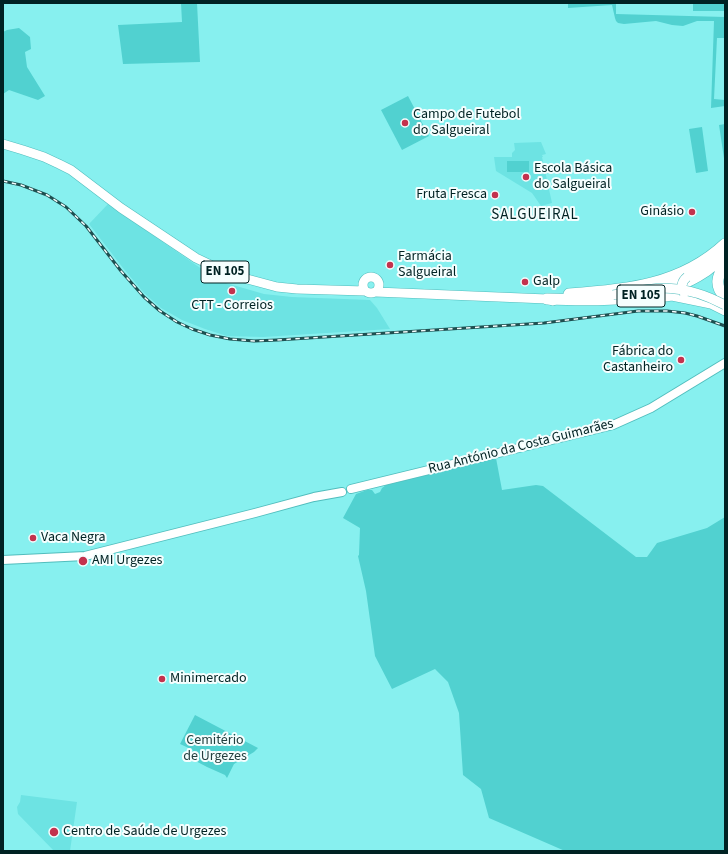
<!DOCTYPE html>
<html>
<head>
<meta charset="utf-8">
<style>
  body { margin:0 }
  #map { position:relative; width:728px; height:854px; overflow:hidden; background:#87f0ef; font-family:"Source Sans 3",sans-serif }
  canvas { display:block }
  .frame { position:absolute; inset:0; border:4px solid #002223; pointer-events:none }
</style>
</head>
<body>
<div id="map">
<canvas width="728" height="854"></canvas>
<div class="frame"></div>
</div>
<script>
const ctx = document.querySelector('canvas').getContext('2d');
ctx.lineJoin = 'round';
function paint(path, color) {
  ctx.fillStyle = color;
  ctx.fill(path, 'evenodd');
}
function stroke(path, color, width, dash) {
  ctx.strokeStyle = color;
  ctx.lineWidth = width;
  ctx.lineCap = dash ? 'butt' : 'round';
  ctx.setLineDash(dash || []);
  ctx.stroke(path);
}
function drawText(font, color, halo, rows, align = 'center') {
  ctx.font = font + ' "Source Sans 3",sans-serif';
  ctx.lineWidth = 4;
  ctx.setLineDash([]);
  ctx.textBaseline = 'middle';
  ctx.strokeStyle = halo;
  ctx.fillStyle = color;
  for (const [text, x, y, turn = 0] of rows) {
    ctx.save();
    ctx.translate(x, y);
    ctx.rotate((+turn || 0) * Math.PI / 180);
    ctx.textAlign = isNaN(turn) ? turn : align;
    if (halo) ctx.strokeText(text, 0, 0);
    ctx.fillText(text, 0, 0);
    ctx.restore();
  }
}
paint(new Path2D(`
  M 541,142 L 546,154 L 542,155 L 543,157 L 542,157 L 552,203 L 541,206 L 532,193 L 496,171 L 494,157 L 512,157 L 512,153 L 515,150 L 514,143 Z
  M 108,204 L 219,281 L 264,294 L 292,297 L 370,300 L 377,308 L 390,329 L 263,337 L 227,336 L 205,329 L 182,320 L 161,308 L 144,293 L 123,268 L 89,224 Z
  M 21,795 L 77,802 L 70,851 L 54,851 L 18,814 L 17,807 L 20,802 Z`), '#6de3e3');
paint(new Path2D(`
  M 181,3 L 197,3 L 200,62 L 123,64 L 118,25 L 182,22 Z
  M 568,3 L 616,3 L 616,14 L 725,17 L 725,38 L 717,38 L 714,99 L 725,100 L 725,106 L 711,108 L 714,21 L 697,21 L 683,26 L 672,25 L 656,21 L 624,24 L 618,23 L 616,21 L 615,18 L 612,5 L 568,8 Z
  M 693,3 L 725,3 L 725,11 L 693,11 Z
  M 19,28 L 30,37 L 31,49 L 25,52 L 27,67 L 45,96 L 38,100 L 9,90 L 3,94 L 3,32 L 7,30 Z
  M 408,96 L 429,136 L 402,150 L 381,110 Z
  M 725,124 L 725,165 L 719,125 Z
  M 702,127 L 708,171 L 696,173 L 689,129 Z
  M 507,161 L 529,161 L 529,172 L 507,172 Z
  M 496,458 L 502,490 L 536,485 L 543,486 L 636,557 L 647,557 L 657,543 L 707,528 L 725,517 L 725,851 L 565,851 L 489,818 L 481,789 L 463,775 L 459,713 L 448,682 L 435,669 L 392,689 L 375,656 L 366,591 L 358,556 L 359,555 L 360,528 L 343,518 L 356,494 L 367,490 L 372,490 L 375,494 L 380,492 L 382,488 L 386,485 Z
  M 195,715 L 258,748 L 254,752 L 234,764 L 227,778 L 225,775 L 207,767 L 190,758 L 193,750 L 180,744 Z`), '#51d1d0');
stroke(new Path2D(`
  M 9,3 L 12,3`), '#498ce0', 1.5);
const secondary = new Path2D(`
  M 351,489 L 613,425 L 651,408 L 725,363
  M 3,560 L 85,556 L 255,513 L 314,497 L 342,492`);
const primary = new Path2D(`
  M 3,144 L 23,150 L 44,157 L 59,164 L 71,170 L 121,208 L 196,258 L 219,269 L 236,276 L 277,287 L 297,289 L 365,291
  M363 285a8 8 0 1 1 16 0a8 8 0 1 1-16 0Z
  M 376,292 L 547,299 L 553,301
  M 644,300 L 672,296 L 711,304
  M 707,302 L 725,311`);
const highway = new Path2D(`
  M 725,264 C 717,276 714,286 725,297
  M 569,294 C 627,290 681,285 725,244
  M 547,299 C 601,301 659,303 706,271 C 713,266 719,260 725,255`);
stroke(secondary, '#51bdbd', 10);
stroke(primary, '#51bdbd', 10);
stroke(highway, '#51bdbd', 12);
stroke(secondary, '#fff', 8);
stroke(primary, '#fff', 9);
stroke(highway, '#fff', 11);
const rail = new Path2D(`
  M 3,181 L 21,185 L 47,195 L 66,207 L 86,226 L 121,271 L 144,297 L 160,311 L 177,322 L 192,329 L 210,335 L 230,339 L 254,341 L 277,340 L 544,323 L 638,311 L 667,311 L 685,313 L 697,316 L 725,326`);
stroke(rail, '#1e4f50', 3);
stroke(rail, '#f5fefe', 1.5, [4.5]);
const primaryBridge = new Path2D(`
  M 684,293 C 680,287 682,281 687,277
  M 613,295 C 658,287 682,282 725,305`);
stroke(primaryBridge, '#51bdbd', 10, []);
stroke(primaryBridge, '#fff', 9);
for (const [x, y, r, color] of [
  [405,123,4,"#c3324e"],
  [526,177,4,"#c3324e"],
  [495,195,4,"#c3324e"],
  [692,212,4,"#c3324e"],
  [390,265,4,"#c3324e"],
  [525,282,4,"#c3324e"],
  [232,291,4,"#c3324e"],
  [681,360,4,"#c3324e"],
  [33,538,4,"#c3324e"],
  [83,561,5,"#c3324e"],
  [162,679,4,"#c3324e"],
  [54,832,5,"#c3324e"]
]) {
  const dot = new Path2D();
  dot.arc(x, y, r, 0, 2 * Math.PI);
  ctx.fillStyle = color;
  ctx.fill(dot);
  stroke(dot, '#f5fefe', 1.5);
}
for (const [x, y, w] of [
  [225,272,48],
  [641,296,48]
]) {
  const box = new Path2D();
  box.roundRect(x - w / 2, y - 11, w, 22, 3);
  ctx.fillStyle = '#f5fefe';
  ctx.fill(box);
  stroke(box, '#002223', 1);
}
drawText('bold 13px', '#002223', null, [
  ["EN 105",225,272],
  ["EN 105",641,296]
]);
drawText('14px', '#002223', '#f5fefe', [
  ["Campo de Futebol",413,115],
  ["do Salgueiral",413,131],
  ["Escola Básica",534,169],
  ["do Salgueiral",534,185],
  ["Fruta Fresca",487,195,"right"],
  ["Ginásio",684,212,"right"],
  ["Farmácia",398,257],
  ["Salgueiral",398,273],
  ["Galp",533,282],
  ["CTT - Correios",232,306,"center"],
  ["Fábrica do",673,352,"right"],
  ["Castanheiro",673,368,"right"],
  ["Vaca Negra",41,538],
  ["AMI Urgezes",92,561],
  ["Minimercado",170,679],
  ["Centro de Saúde de Urgezes",63,832]
], 'left');
drawText('14px', '#002223', '#f5fefe', [
  ["Rua António da Costa Guimarães",521,447,-14]
]);
drawText('14px', '#223f3e', '#f5fefe', [
  ["Cemitério",215,741],
  ["de Urgezes",215,757]
]);
ctx.letterSpacing = '1px';
drawText('15px', '#002223', '#f5fefe', [
  ["SALGUEIRAL",535,216]
]);
ctx.letterSpacing = '0px';
</script>
</body>
</html>
